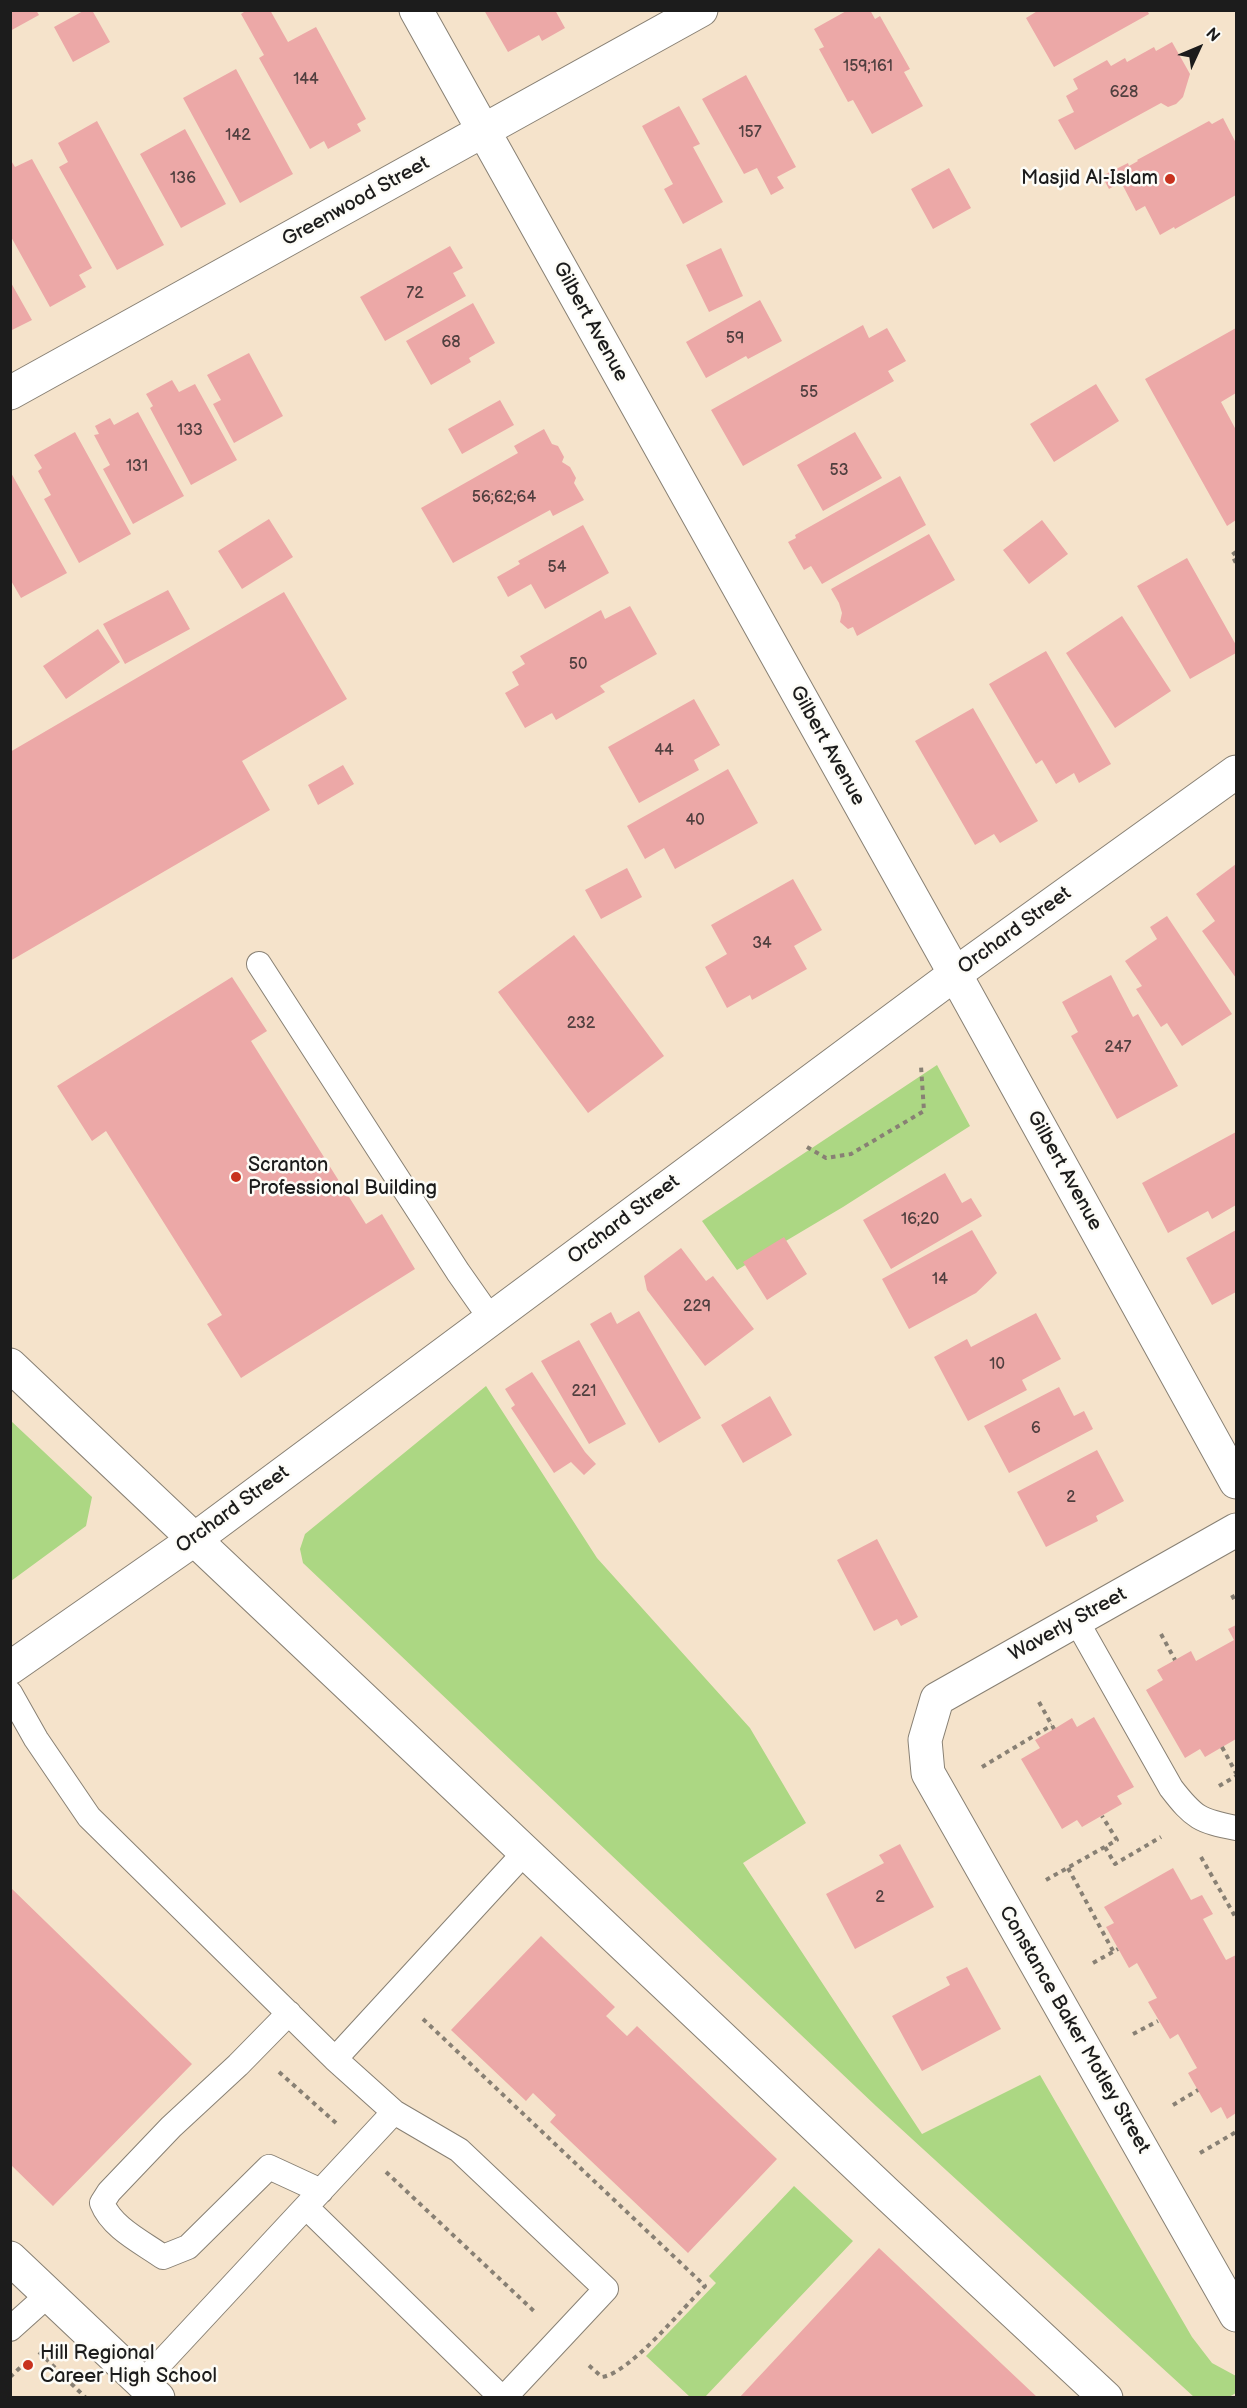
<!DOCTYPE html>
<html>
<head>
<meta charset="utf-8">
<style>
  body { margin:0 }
  #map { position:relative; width:1247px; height:2408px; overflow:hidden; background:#f5e3cb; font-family:"Balsamiq Sans",sans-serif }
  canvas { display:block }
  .frame { position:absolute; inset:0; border:12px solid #1c1c1c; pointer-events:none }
  .north { position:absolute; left:1169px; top:18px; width:60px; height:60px; -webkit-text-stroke:4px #fdfcf7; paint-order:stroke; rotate:46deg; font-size:16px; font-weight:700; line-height:24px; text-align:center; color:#1c1c1c }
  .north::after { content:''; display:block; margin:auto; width:21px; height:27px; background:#1c1c1c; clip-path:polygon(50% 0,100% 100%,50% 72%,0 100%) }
</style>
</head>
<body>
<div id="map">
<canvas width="1247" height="2408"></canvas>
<div class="frame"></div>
<div class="north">N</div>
</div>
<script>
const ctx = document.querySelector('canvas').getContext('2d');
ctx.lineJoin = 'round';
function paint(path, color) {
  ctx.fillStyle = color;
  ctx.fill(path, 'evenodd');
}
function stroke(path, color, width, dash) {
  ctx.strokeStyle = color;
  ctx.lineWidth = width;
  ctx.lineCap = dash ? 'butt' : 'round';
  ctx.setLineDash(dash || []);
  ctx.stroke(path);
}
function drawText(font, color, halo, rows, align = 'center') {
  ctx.font = font + ' "Balsamiq Sans",sans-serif';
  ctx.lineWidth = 5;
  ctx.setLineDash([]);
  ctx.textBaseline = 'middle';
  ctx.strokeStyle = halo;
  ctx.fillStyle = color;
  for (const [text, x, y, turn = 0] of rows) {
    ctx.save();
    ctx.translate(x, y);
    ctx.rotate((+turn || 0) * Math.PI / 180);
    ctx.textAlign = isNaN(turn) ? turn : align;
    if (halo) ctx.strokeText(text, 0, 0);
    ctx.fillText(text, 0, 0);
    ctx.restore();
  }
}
paint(new Path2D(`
  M 937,1065 L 970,1126 L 843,1207 L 737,1270 L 702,1221 Z
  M 486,1386 L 597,1558 L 750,1728 L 806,1823 L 743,1863 L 922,2134 L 1040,2075 L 1192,2337 L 1212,2363 L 1236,2376 L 1236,2393 L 1229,2397 L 1194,2397 L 876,2106 L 303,1563 L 300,1549 L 305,1534 Z
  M 10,1420 L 92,1497 L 86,1526 L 11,1581 Z
  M 794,2186 L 853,2241 L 705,2397 L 690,2397 L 646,2356 L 716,2283 L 709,2276 Z`), '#acd783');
paint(new Path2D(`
  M 10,10 L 36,10 L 39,15 L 10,31 Z
  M 85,10 L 92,10 L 110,42 L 73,62 L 54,27 Z
  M 247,10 L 270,10 L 288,42 L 316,27 L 366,119 L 357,124 L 361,131 L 328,149 L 324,141 L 310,149 L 259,58 L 264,55 L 241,14 Z
  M 484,10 L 555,10 L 565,28 L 542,41 L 539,35 L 508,52 Z
  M 848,10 L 870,10 L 875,19 L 880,16 L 910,69 L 904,72 L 923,106 L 872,134 L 853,100 L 848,102 L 819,49 L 824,47 L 814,29 Z
  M 1039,10 L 1147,10 L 1149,14 L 1054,67 L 1026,18 Z
  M 1172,42 L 1190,74 L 1183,97 L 1176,104 L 1168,107 L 1161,103 L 1075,150 L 1058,120 L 1074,112 L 1066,96 L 1078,89 L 1073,79 L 1107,60 L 1111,66 L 1125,58 L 1127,62 L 1154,47 L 1156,51 Z
  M 236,69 L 293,174 L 240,203 L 183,98 Z
  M 746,75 L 796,167 L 777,177 L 784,188 L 771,195 L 757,168 L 744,174 L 702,99 Z
  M 679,106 L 700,144 L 693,147 L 723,202 L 683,224 L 664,189 L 673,184 L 642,126 Z
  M 1223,118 L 1236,143 L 1236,195 L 1175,229 L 1174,227 L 1160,235 L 1145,206 L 1136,211 L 1121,182 L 1109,189 L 1102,176 L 1128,163 L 1129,166 L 1138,161 L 1137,160 L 1209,121 L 1212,124 Z
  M 97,121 L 164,245 L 117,270 L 59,167 L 68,162 L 58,143 Z
  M 185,129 L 226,204 L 181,228 L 140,154 Z
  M 10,159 L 15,167 L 32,159 L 92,268 L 79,275 L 86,287 L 50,307 L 10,235 Z
  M 949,168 L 971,208 L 933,229 L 911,189 Z
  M 450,246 L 463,268 L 453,273 L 466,296 L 385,341 L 360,297 Z
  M 721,248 L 743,296 L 709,312 L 686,265 Z
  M 10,281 L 32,320 L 10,331 Z
  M 760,300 L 782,341 L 748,359 L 746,356 L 706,378 L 686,342 Z
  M 473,303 L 495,343 L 469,358 L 471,362 L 431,385 L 406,341 Z
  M 863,325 L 869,338 L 887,328 L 906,361 L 888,371 L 894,381 L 743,466 L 711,410 Z
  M 1236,328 L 1236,393 L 1221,402 L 1236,430 L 1236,520 L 1227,526 L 1145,379 Z
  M 249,353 L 283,416 L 234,443 L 213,404 L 221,400 L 207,375 Z
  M 172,380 L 179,392 L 195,384 L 237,460 L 191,485 L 150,408 L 153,406 L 146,394 Z
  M 1096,384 L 1119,421 L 1054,462 L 1030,424 Z
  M 500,400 L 514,425 L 462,454 L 448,429 Z
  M 138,412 L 184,496 L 133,524 L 103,469 L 110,465 L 94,435 L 99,434 L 95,426 L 110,418 L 114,425 Z
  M 544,429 L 552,444 L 558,446 L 564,457 L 562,462 L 570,467 L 576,478 L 574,483 L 584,500 L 553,516 L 550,510 L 453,563 L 421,508 L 518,453 L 514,446 Z
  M 75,432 L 131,534 L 79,563 L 44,499 L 51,495 L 38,471 L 42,468 L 34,455 Z
  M 855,432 L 882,478 L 823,511 L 797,465 Z
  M 10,471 L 67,573 L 21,598 L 10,579 Z
  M 900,476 L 926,525 L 822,584 L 811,566 L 804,570 L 788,542 L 796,538 L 795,535 Z
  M 269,519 L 293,557 L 242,589 L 218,551 Z
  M 1042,520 L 1068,554 L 1029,584 L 1003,550 Z
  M 583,525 L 609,573 L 545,609 L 531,584 L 508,597 L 497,577 L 520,564 L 518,561 Z
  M 929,534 L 955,580 L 857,636 L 853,627 L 848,629 L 840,622 L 842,613 L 839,603 L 831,589 Z
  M 1187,558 L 1236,645 L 1236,653 L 1190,679 L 1137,586 Z
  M 168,590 L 190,629 L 125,664 L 103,624 Z
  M 284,592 L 347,699 L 242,761 L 270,810 L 10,961 L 10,752 Z
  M 630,606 L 657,654 L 600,686 L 605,692 L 556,720 L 552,713 L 525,728 L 505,693 L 519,685 L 512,672 L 525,664 L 520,656 L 601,610 L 605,619 Z
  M 1122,616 L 1171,691 L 1115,728 L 1066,653 Z
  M 98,629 L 120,662 L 66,699 L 43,666 Z
  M 1046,651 L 1111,764 L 1079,783 L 1074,773 L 1056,784 L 1042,760 L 1036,764 L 989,684 Z
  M 694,699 L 720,745 L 694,760 L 699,770 L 639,803 L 608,747 Z
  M 973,708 L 1038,821 L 1000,843 L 994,834 L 975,845 L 915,741 Z
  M 343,765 L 354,784 L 318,805 L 308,785 Z
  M 728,769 L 758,823 L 675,869 L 664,848 L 645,859 L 627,826 Z
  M 1236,864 L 1236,978 L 1202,931 L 1215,921 L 1196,894 Z
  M 627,868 L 642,897 L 601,919 L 585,890 Z
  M 793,879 L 822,930 L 794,946 L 807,969 L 752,1000 L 750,995 L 727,1008 L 705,967 L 727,954 L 711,925 Z
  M 1167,916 L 1232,1014 L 1182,1046 L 1167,1023 L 1161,1027 L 1136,989 L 1142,986 L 1125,961 L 1157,939 L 1150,927 Z
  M 574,935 L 664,1056 L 588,1113 L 498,992 Z
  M 1111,975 L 1133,1017 L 1138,1014 L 1178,1086 L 1117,1119 L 1071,1036 L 1078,1032 L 1062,1002 Z
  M 232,977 L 267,1031 L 251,1041 L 366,1224 L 382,1214 L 415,1269 L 241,1378 L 207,1324 L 222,1315 L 106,1131 L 92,1141 L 57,1086 Z
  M 1236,1132 L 1236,1205 L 1212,1219 L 1208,1211 L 1168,1233 L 1142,1183 Z
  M 945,1173 L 962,1203 L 971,1198 L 982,1216 L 891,1269 L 863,1220 Z
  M 972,1230 L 997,1273 L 976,1293 L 909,1329 L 882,1279 Z
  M 1236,1230 L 1236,1292 L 1212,1305 L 1186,1258 Z
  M 784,1237 L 807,1274 L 767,1300 L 743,1262 Z
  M 681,1248 L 706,1281 L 713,1276 L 754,1329 L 705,1366 L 647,1290 L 644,1276 Z
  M 639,1311 L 701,1418 L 659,1443 L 590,1324 L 611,1312 L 617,1324 Z
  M 1036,1313 L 1061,1359 L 1022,1380 L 1027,1390 L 968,1421 L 934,1357 L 967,1339 L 971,1347 Z
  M 579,1340 L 626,1424 L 589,1444 L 541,1361 Z
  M 532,1372 L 585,1452 L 596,1464 L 584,1475 L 571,1462 L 554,1473 L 511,1408 L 515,1405 L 505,1389 Z
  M 1059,1387 L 1074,1416 L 1084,1411 L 1093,1429 L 1009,1473 L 984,1426 Z
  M 770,1396 L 792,1435 L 743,1463 L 721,1425 Z
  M 1097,1450 L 1124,1501 L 1096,1516 L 1098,1521 L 1046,1547 L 1017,1492 Z
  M 877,1539 L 918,1617 L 901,1626 L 897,1619 L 874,1631 L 837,1560 Z
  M 1236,1625 L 1236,1739 L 1205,1757 L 1200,1749 L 1185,1758 L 1146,1690 L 1163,1680 L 1157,1670 L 1175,1660 L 1191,1651 L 1196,1661 L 1234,1640 L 1228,1629 Z
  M 1094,1717 L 1134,1787 L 1117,1796 L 1122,1804 L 1082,1827 L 1077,1820 L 1062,1829 L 1021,1759 L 1040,1748 L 1035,1740 L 1054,1729 L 1072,1718 L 1077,1727 Z
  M 900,1844 L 934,1907 L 855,1949 L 826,1894 L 884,1863 L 879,1855 Z
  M 1173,1868 L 1191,1900 L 1202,1895 L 1213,1914 L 1203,1919 L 1226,1960 L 1236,1955 L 1236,2113 L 1227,2119 L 1221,2107 L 1211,2113 L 1188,2073 L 1197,2068 L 1178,2034 L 1170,2039 L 1148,2002 L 1157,1998 L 1137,1963 L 1129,1968 L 1106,1927 L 1114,1923 L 1104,1907 Z
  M 10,1887 L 192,2064 L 53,2206 L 10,2164 Z
  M 541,1936 L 615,2007 L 606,2016 L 627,2036 L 637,2026 L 777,2159 L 688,2253 L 550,2122 L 556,2115 L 533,2093 L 526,2101 L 451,2030 Z
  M 967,1967 L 1001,2029 L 922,2071 L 892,2016 L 950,1985 L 946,1977 Z
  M 879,2248 L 1038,2398 L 739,2398 Z`), '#eca8a7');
const lane = new Path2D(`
  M 259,964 L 458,1272 L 491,1319
  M 1076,1620 L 1171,1788 C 1194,1818 1200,1821 1236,1828
  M 10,1693 L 36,1739 L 89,1817 L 335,2059
  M 289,2013 L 238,2065 L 171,2127 L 109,2192 L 102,2203 C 112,2228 142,2242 163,2257 L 188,2247 L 269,2167 L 321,2191
  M 394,2112 L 459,2150 L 606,2289 L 504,2398
  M 306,2207 L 502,2398
  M 10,2329 L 49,2294
  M 142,2383 L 394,2112 L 335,2059 L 526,1851`);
const street = new Path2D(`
  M 416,10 L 955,974 L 1236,1482
  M 10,393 L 701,10
  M 1236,1530 L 937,1699 L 925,1740 L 928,1773 L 1236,2315`);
const secondary = new Path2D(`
  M 10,1668 L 195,1539 L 955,974 L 1236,772`);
const highway = new Path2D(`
  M 10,1365 L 886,2193 L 1106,2398
  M 10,2258 L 158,2398`);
stroke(lane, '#888074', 26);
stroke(street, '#888074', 35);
stroke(secondary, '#888074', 35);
stroke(highway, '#888074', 35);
stroke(new Path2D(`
  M 1236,552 L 1232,555 L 1236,563
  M 807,1147 L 826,1158 L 851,1154 L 924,1111 L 921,1066
  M 10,1590 L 11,1590
  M 1232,1595 L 1236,1603
  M 1161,1634 L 1175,1660
  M 1039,1702 L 1054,1729
  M 1222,1747 L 1236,1773
  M 982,1767 L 1052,1725
  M 1219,1786 L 1236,1776
  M 1105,1847 L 1115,1864 L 1161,1837
  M 1201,1857 L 1236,1918
  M 1068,1868 L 1113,1951
  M 1046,1880 L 1117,1840 L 1102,1816
  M 1093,1963 L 1118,1949
  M 423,2019 L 705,2286 C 683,2308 630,2373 602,2377 L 586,2363
  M 1133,2034 L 1158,2021
  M 279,2072 L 336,2123
  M 1173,2105 L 1198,2090
  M 1200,2153 L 1236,2132
  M 386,2172 L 536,2313
  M 39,2352 L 86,2398
  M 10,2377 L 24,2364`), '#888074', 4, [4.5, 4.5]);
stroke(lane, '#fff', 24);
stroke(street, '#fff', 33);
stroke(secondary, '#fff', 33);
stroke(highway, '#fff', 33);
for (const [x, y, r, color] of [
  [1170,179,6,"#c8321e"],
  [236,1177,6,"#c8321e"],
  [28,2365,6,"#c8321e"]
]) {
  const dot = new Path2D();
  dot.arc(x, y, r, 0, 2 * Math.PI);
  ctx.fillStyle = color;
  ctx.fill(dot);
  stroke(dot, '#fdfcf7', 2);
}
drawText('16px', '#503f3f', null, [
  ["159;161",868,67],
  ["144",306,80],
  ["628",1124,93],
  ["157",750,133],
  ["142",238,136],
  ["136",183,179],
  ["72",415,294],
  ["59",735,339],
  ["68",451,343],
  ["55",809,393],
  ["133",190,431],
  ["131",137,467],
  ["53",839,471],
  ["56;62;64",504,498],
  ["54",557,568],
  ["50",578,665],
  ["44",664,751],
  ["40",695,821],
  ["34",762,944],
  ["232",581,1024],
  ["247",1118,1048],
  ["16;20",920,1220],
  ["14",940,1280],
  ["229",697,1307],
  ["10",997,1365],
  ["221",584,1392],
  ["6",1036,1429],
  ["2",1071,1498],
  ["2",880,1898]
]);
drawText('20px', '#1c1c1c', '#fdfcf7', [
  ["Masjid Al-Islam",1158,179,"right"],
  ["Scranton",248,1166],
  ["Professional Building",248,1189],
  ["Hill Regional",40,2354],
  ["Career High School",40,2377]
], 'left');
drawText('20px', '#1c1c1c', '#fdfcf7', [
  ["Greenwood Street",356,202,-29],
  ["Gilbert Avenue",590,322,61],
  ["Gilbert Avenue",827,746,61],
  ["Orchard Street",1015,931,-36],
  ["Gilbert Avenue",1064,1171,61],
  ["Orchard Street",624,1220,-37],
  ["Orchard Street",233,1510,-36],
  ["Waverly Street",1068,1625,-29],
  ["Constance Baker Motley Street",1074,2030,60]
]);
</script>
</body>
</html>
